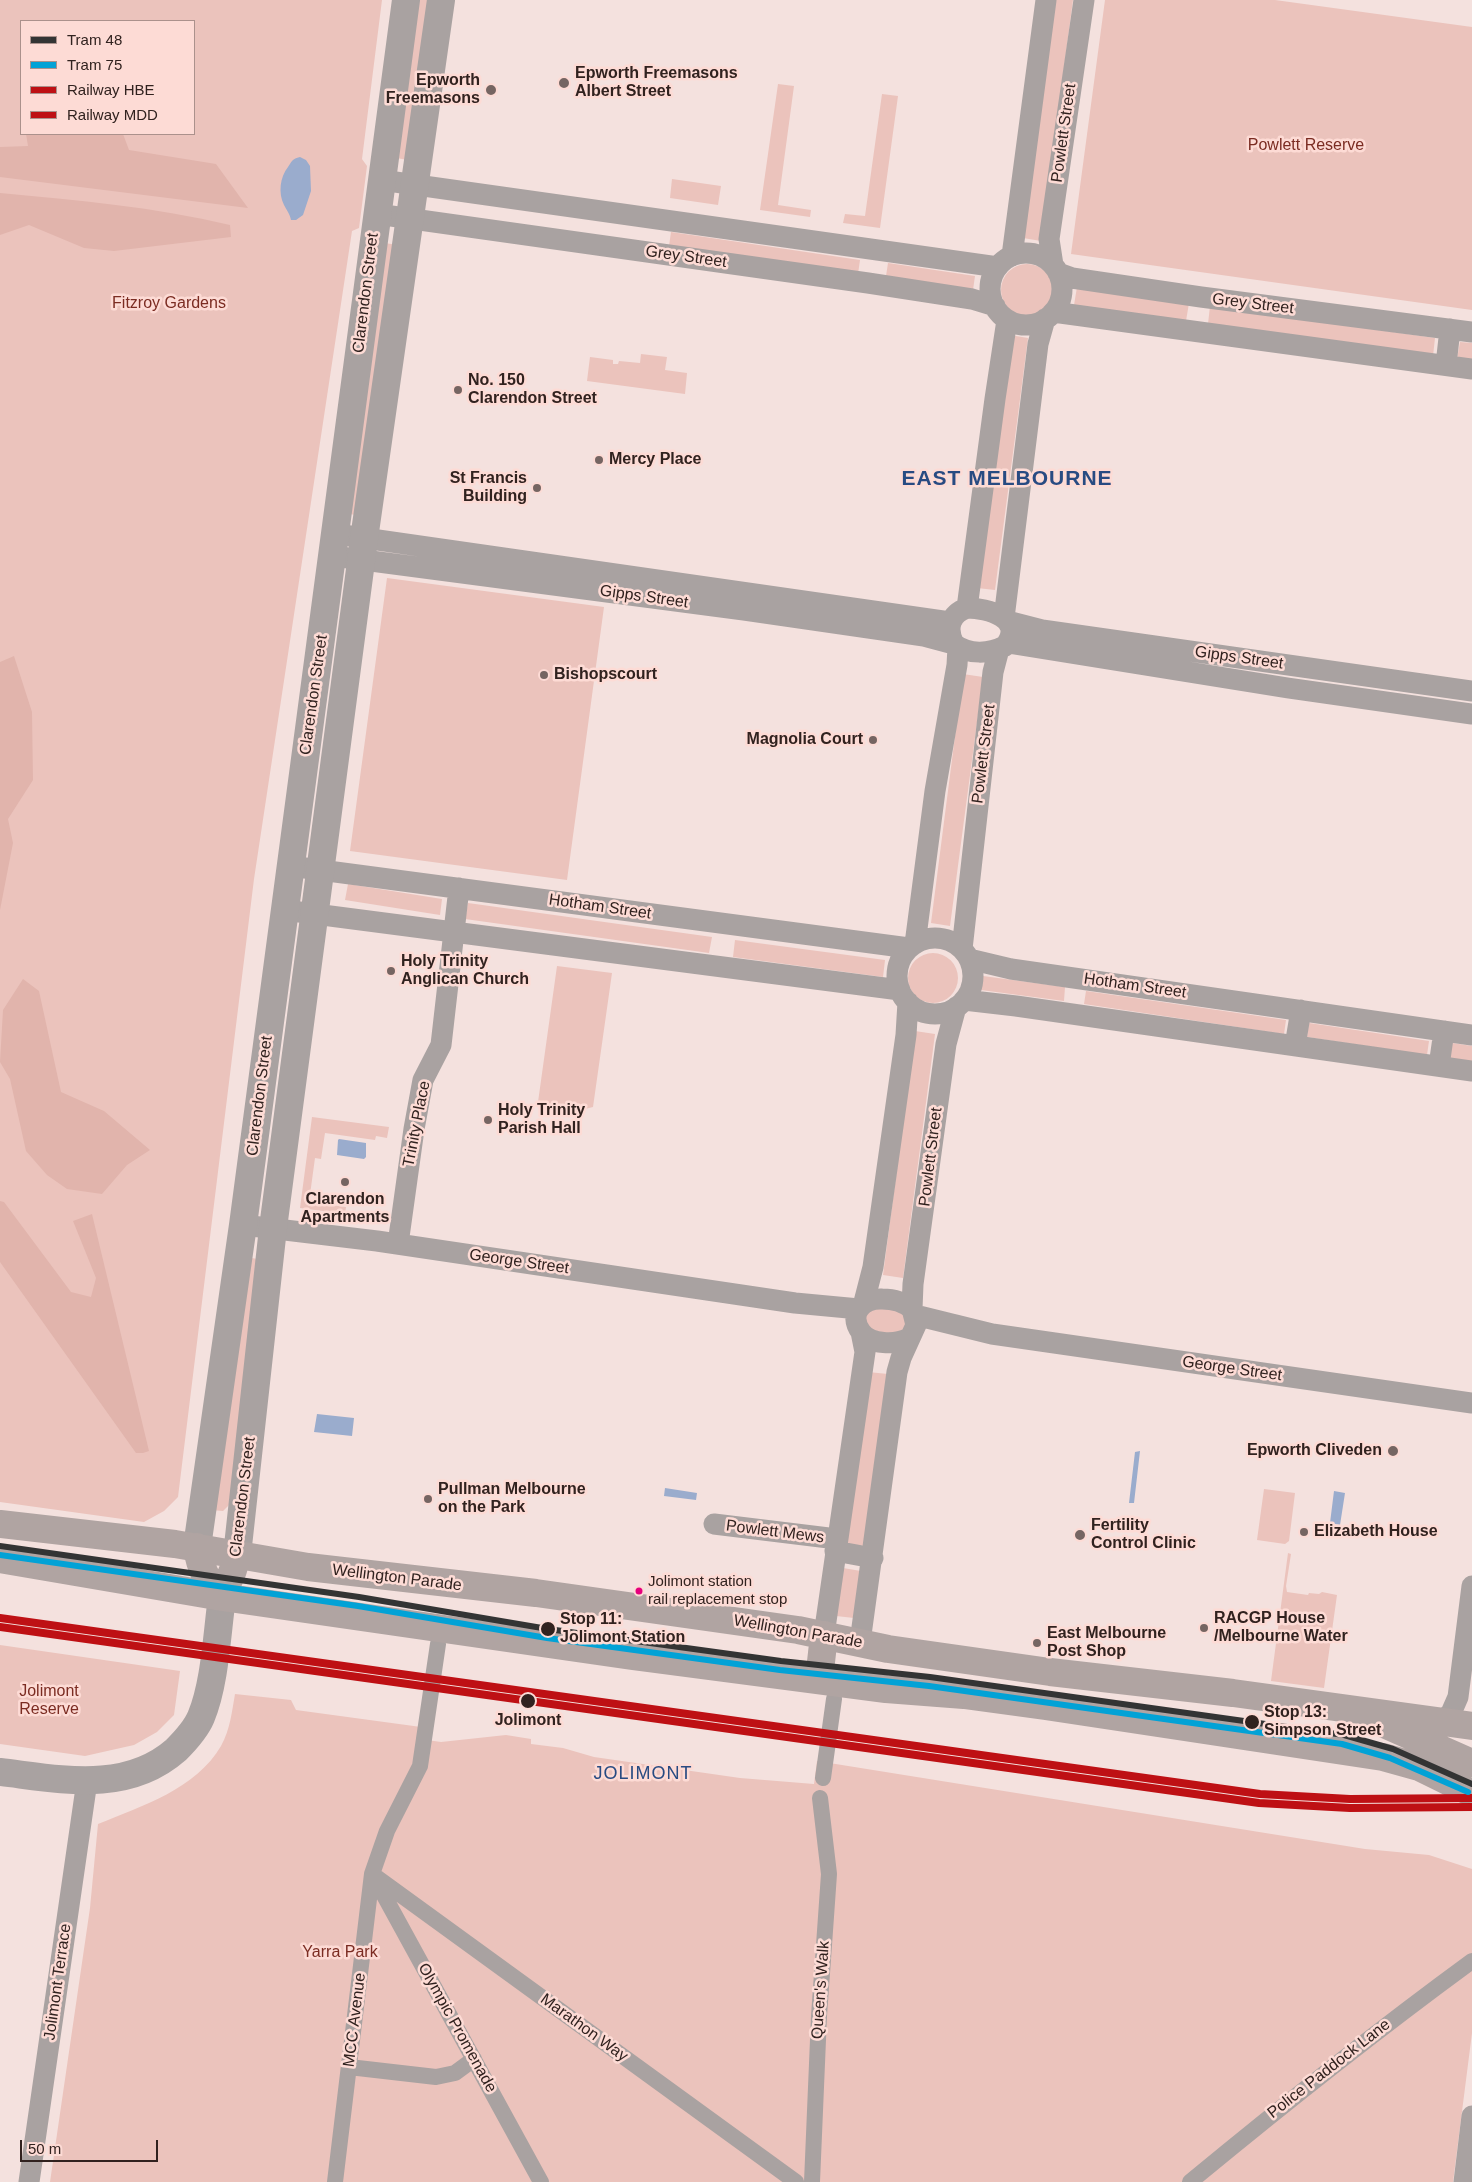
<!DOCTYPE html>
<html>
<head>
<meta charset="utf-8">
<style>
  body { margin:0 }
  #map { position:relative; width:1472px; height:2182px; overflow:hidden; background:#f4e1de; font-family:Arial,sans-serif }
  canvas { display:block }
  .legend { position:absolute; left:20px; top:20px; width:175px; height:115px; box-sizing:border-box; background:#fddbd5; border:1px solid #ab918c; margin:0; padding:6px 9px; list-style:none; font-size:15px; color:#31221f }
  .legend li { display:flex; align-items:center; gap:10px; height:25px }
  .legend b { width:25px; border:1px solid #ab918c }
  .scale { position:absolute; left:20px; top:2140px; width:138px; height:22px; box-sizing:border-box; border:2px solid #31221f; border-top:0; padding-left:6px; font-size:15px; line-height:18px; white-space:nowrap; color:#31221f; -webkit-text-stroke:4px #fddbd5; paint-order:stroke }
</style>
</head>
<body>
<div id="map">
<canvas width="1472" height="2182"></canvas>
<ul class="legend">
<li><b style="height:6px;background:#333434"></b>Tram 48</li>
<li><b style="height:6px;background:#02a2d6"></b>Tram 75</li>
<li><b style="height:6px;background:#be1014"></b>Railway HBE</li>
<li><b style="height:6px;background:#be1014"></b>Railway MDD</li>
</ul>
<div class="scale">50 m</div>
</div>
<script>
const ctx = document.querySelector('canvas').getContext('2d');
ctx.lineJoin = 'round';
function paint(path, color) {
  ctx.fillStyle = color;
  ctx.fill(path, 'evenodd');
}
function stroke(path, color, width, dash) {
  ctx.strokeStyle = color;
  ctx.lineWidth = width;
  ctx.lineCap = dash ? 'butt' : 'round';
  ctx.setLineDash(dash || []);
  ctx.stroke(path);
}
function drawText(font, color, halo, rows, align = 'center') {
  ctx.font = font + ' Arial,sans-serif';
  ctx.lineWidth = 5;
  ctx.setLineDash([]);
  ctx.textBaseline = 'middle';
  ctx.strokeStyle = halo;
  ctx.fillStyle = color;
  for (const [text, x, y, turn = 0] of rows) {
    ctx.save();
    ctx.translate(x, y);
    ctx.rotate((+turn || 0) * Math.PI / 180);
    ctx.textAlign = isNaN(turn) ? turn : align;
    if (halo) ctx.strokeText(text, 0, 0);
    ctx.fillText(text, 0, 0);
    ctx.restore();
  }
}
paint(new Path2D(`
  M 0,0 L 382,0 L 362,159 L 367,166 L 359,228 L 352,231 L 254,879 L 178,1497 L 164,1511 L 144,1522 L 0,1502 ZM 21,21 L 194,21 L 194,134 L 21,134 Z
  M 411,0 L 430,0 L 408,160 L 390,157 Z
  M 1055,0 L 1073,0 L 1041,241 L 1023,238 Z
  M 1105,0 L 1275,0 L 1472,27 L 1472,310 L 1071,254 Z
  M 778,84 L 794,86 L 778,205 L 811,210 L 810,217 L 760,210 Z
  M 882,94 L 898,96 L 880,228 L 843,223 L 845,214 L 865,216 Z
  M 672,179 L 721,186 L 718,205 L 670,198 Z
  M 671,232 L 860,260 L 858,274 L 669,246 Z
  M 378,242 L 398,245 L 362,516 L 343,513 Z
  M 888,263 L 975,276 L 973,290 L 886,276 Z
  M1001 290a26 26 0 1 1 52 0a26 26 0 1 1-52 0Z
  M 1077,287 L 1189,303 L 1186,321 L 1074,305 Z
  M 1210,306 L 1435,338 L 1433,356 L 1208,324 Z
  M 1010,335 L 1028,338 L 995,590 L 977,588 Z
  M 1460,342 L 1472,343 L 1472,361 L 1457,359 Z
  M 641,354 L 667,357 L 665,370 L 687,373 L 685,394 L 587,381 L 590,357 L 613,360 L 613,364 L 618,364 L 619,361 L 640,363 Z
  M 387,578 L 604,607 L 567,880 L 350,851 Z
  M 963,674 L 983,677 L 950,926 L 931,923 Z
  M 348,884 L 442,899 L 440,915 L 345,900 Z
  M 468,903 L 712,937 L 709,953 L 465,919 Z
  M 735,940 L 885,960 L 883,977 L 733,957 Z
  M908 978a25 25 0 1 1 50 0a25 25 0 1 1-50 0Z
  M 557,966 L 612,973 L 593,1107 L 585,1109 L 538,1102 Z
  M 983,976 L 1065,987 L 1064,1001 L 981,990 Z
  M 1086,991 L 1286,1020 L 1284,1034 L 1084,1004 Z
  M 1309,1023 L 1429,1041 L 1427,1055 L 1307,1037 Z
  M 915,1031 L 935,1034 L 903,1278 L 883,1275 Z
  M 1452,1043 L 1472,1046 L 1472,1063 L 1449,1059 Z
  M 312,1117 L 389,1127 L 387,1138 L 376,1136 L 375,1140 L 325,1133 L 321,1159 L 315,1158 L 309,1202 L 346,1207 L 345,1214 L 300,1208 Z
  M 245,1257 L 258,1259 L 229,1505 L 223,1511 L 211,1510 Z
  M 868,1308 L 902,1310 L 908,1326 L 895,1335 L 871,1330 L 863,1315 Z
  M 868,1372 L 888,1374 L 865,1546 L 846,1544 Z
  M 1264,1489 L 1295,1493 L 1289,1541 L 1285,1544 L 1257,1540 Z
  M 1288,1553 L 1291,1554 L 1286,1586 L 1287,1592 L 1308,1595 L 1309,1593 L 1319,1594 L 1322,1592 L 1337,1595 L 1324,1688 L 1271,1681 Z
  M 843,1568 L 861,1571 L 854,1618 L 836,1616 Z
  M 0,1645 L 180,1671 L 174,1715 L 157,1732 L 134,1745 L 85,1756 L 0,1744 Z
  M 235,1694 L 291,1700 L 296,1710 L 421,1727 L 420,1739 L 441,1742 L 506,1735 L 531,1739 L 531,1744 L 563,1748 L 594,1757 L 740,1778 L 814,1784 L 817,1761 L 1365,1849 L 1429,1855 L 1472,1869 L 1472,2033 L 1453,2182 L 50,2182 L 90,1908 L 98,1824 C 142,1806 196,1789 221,1746 C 230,1730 232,1711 235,1694 Z`), '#ebc3bc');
paint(new Path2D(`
  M 26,134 L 123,134 L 129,150 L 216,164 L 248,208 L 0,177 L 0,147 L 28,146 Z
  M 0,193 C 77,200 155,207 230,225 L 231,237 L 114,251 L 84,248 L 29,225 L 0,235 Z
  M 14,656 L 32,712 L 33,780 L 8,819 L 13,843 L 0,910 L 0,662 Z
  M 23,979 L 39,991 L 61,1092 L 104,1111 L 150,1150 L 127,1165 L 102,1194 L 67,1189 L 47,1175 L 26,1151 L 10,1079 L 0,1062 L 3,1010 Z
  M 0,1201 L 4,1202 L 71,1292 L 91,1297 L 96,1278 L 73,1221 L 92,1214 L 149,1451 L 143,1453 L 136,1453 L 0,1262 Z`), '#e1b4ac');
paint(new Path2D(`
  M 300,157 L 306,160 L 310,166 L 311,191 L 303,215 L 296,220 L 291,220 C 290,214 287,211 284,205 C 278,193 280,177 288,167 C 292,161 292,159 300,157 Z
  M 339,1139 L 366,1143 L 366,1157 L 364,1159 L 337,1155 L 338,1140 Z
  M 317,1414 L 354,1418 L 352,1436 L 314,1432 Z
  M 1140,1451 L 1134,1503 L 1129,1503 L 1135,1452 Z
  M 665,1488 L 697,1493 L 696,1500 L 664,1496 Z
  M 1334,1491 L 1345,1493 L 1340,1525 L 1330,1523 Z`), '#9aaccd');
stroke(new Path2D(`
  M 823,1778 L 834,1699
  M 372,1874 L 796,2182
  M 375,1879 L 541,2182
  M 349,2067 L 436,2077 L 455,2073 L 474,2059
  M 335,2182 L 372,1874 L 387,1831 L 420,1766 L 438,1644
  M 812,2182 L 819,2016 L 829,1874 L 820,1798
  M 1190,2182 C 1282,2106 1375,2032 1472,1961`), '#a9a2a1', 16);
stroke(new Path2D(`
  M 381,180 L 998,267
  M 377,214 L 868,283 L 972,299 L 995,306
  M990 289a36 36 0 1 1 72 0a36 36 0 1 1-72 0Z
  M 1012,256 L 1046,0
  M 1053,265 L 1049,239 L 1084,0
  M 1058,273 L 1072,278 L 1201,297 L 1472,332
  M 1053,312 L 1472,369
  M 1446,365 L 1450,329
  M 336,534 L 950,622
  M 333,556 L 744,610 L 924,636 L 954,644
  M 967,608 L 995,399 L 1007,320
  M 967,608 C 987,608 1026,618 1005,646 C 989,654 969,655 954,644 C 946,628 950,614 967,608 Z
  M 1004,618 L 1038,344 L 1045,319
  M 1007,621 L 1042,630 L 1472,691
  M 1008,643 L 1288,688 L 1472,714
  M 290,866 L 909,948
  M 284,910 L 900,990
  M897 976a38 38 0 1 1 76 0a38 38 0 1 1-76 0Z
  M 915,944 L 935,791 L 957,665 L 958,647
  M 962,949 L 993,672 L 999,649
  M 969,959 L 1011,969 L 1472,1035
  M 964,1000 L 1016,1006 L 1472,1071
  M 1295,1046 L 1301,1010
  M 1439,1066 L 1444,1031
  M 243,1225 L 377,1241 L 795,1303 L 859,1309
  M 398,1244 L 414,1129 L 423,1080 L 441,1045 L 459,888
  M 864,1302 L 873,1267 L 906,1035 L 908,1002
  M 912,1309 L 913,1284 L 946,1044 L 956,1007
  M 915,1315 L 992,1334 L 1472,1403
  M 714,1524 L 837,1539
  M 835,1551 L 873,1558
  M 824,1635 L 865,1352 L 861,1332
  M 860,1642 L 897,1372 L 901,1358 L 916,1325 L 912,1309 C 904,1302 893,1299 882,1299 C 864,1298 847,1313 861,1332 C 870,1345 896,1345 909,1338
  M 1441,1722 L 1451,1713 L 1458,1697 L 1472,1586
  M 29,2182 L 87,1781
  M 1464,2182 L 1472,2116`), '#a9a2a1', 21);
stroke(new Path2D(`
  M 197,1547 L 243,1225 L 406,0
  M 237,1555 L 273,1228 L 364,539 L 441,0
  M 0,1772 C 60,1779 126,1794 176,1750 C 185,1741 196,1729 201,1717 C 215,1684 217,1633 222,1597`), '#a9a2a1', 28);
stroke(new Path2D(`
  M 0,1524 L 175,1544 L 308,1567 L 536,1593 L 798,1630 L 888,1649 L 1050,1672 L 1233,1693 L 1472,1726
  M 197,1547 C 200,1568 207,1582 222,1597 L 233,1570 L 237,1555
  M 0,1559 L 222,1597 L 632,1656 L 886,1689 L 964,1695 L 1045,1706 L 1383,1757 L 1419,1767 L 1472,1793
  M 819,1680 L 824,1635
  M 1384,1724 L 1472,1763`), '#b0a4a2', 28);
stroke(new Path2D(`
  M 0,1618 L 1260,1794 L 1350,1799 L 1472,1798`), '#be1014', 8);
stroke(new Path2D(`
  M 0,1627 L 1259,1803 L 1350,1808 L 1472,1807`), '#be1014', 8);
stroke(new Path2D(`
  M 0,1546 L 359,1597 L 548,1629 L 781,1661 L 930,1677 L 1344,1735 L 1393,1749 L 1472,1784`), '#333434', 6);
stroke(new Path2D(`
  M 0,1555 L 358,1606 L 547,1638 L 780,1670 L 929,1686 L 1342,1744 L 1390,1758 L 1468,1792`), '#02a2d6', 6);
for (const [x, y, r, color] of [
  [564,83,6,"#756562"],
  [491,90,6,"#756562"],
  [458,390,5,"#756562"],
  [599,460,5,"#756562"],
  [537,488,5,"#756562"],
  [544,675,5,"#756562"],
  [873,740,5,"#756562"],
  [391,971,5,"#756562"],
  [488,1120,5,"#756562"],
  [345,1182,5,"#756562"],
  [1393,1451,6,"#756562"],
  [428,1499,5,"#756562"],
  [1304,1532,5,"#756562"],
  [1080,1535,6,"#756562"],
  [639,1591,4.5,"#e5007d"],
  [1204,1628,5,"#756562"],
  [548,1629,8,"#31221f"],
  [1037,1643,5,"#756562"],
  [528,1701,8,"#31221f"],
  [1252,1722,8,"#31221f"]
]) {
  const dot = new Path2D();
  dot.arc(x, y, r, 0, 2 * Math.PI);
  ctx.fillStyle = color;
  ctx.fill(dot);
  stroke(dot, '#fddbd5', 2);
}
drawText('15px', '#31221f', '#fddbd5', [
  ["Jolimont station",648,1582],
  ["rail replacement stop",648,1600]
], 'left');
drawText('bold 16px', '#31221f', '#fddbd5', [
  ["Epworth Freemasons",575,74],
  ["Albert Street",575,92],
  ["Epworth",480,81,"right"],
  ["Freemasons",480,99,"right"],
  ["No. 150",468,381],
  ["Clarendon Street",468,399],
  ["Mercy Place",609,460],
  ["St Francis",527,479,"right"],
  ["Building",527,497,"right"],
  ["Bishopscourt",554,675],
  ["Magnolia Court",863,740,"right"],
  ["Holy Trinity",401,962],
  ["Anglican Church",401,980],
  ["Holy Trinity",498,1111],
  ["Parish Hall",498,1129],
  ["Clarendon",345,1200,"center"],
  ["Apartments",345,1218,"center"],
  ["Epworth Cliveden",1382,1451,"right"],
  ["Pullman Melbourne",438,1490],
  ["on the Park",438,1508],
  ["Fertility",1091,1526],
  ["Control Clinic",1091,1544],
  ["Elizabeth House",1314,1532],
  ["RACGP House",1214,1619],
  ["/Melbourne Water",1214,1637],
  ["East Melbourne",1047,1634],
  ["Post Shop",1047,1652]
], 'left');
drawText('16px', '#31221f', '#fddbd5', [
  ["Powlett Street",1064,133,-82],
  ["Grey Street",686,257,8],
  ["Clarendon Street",366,293,-83],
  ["Grey Street",1253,304,7],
  ["Gipps Street",644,597,8],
  ["Gipps Street",1239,658,8],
  ["Clarendon Street",314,695,-82],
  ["Powlett Street",984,754,-83],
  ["Hotham Street",600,907,8],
  ["Hotham Street",1135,986,8],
  ["Clarendon Street",260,1096,-83],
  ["Trinity Place",417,1124,-79],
  ["Powlett Street",931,1157,-83],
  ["George Street",519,1262,8],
  ["George Street",1232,1369,8],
  ["Clarendon Street",243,1497,-83],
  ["Powlett Mews",775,1532,7],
  ["Wellington Parade",397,1578,7],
  ["Wellington Parade",798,1632,10],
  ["Jolimont Terrace",58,1982,-82],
  ["Queen's Walk",821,1990,-86],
  ["MCC Avenue",355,2020,-83],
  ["Olympic Promenade",457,2028,61],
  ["Marathon Way",584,2028,36],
  ["Police Paddock Lane",1329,2069,-38]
]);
drawText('16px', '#7b2c22', '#fddbd5', [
  ["Powlett Reserve",1306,146],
  ["Fitzroy Gardens",169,304],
  ["Jolimont",49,1692],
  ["Reserve",49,1710],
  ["Yarra Park",340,1953]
]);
drawText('bold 16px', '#31221f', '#fddbd5', [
  ["Stop 11:",560,1620],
  ["Jolimont Station",560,1638],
  ["Stop 13:",1264,1713],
  ["Simpson Street",1264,1731],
  ["Jolimont",528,1721,"center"]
], 'left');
ctx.letterSpacing = '1px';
drawText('18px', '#284b82', '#fddbd5', [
  ["JOLIMONT",643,1774]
]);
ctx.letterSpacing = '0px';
ctx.letterSpacing = '1px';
drawText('bold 21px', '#284b82', '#fddbd5', [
  ["EAST MELBOURNE",1007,479]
]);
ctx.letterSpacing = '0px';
</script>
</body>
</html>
